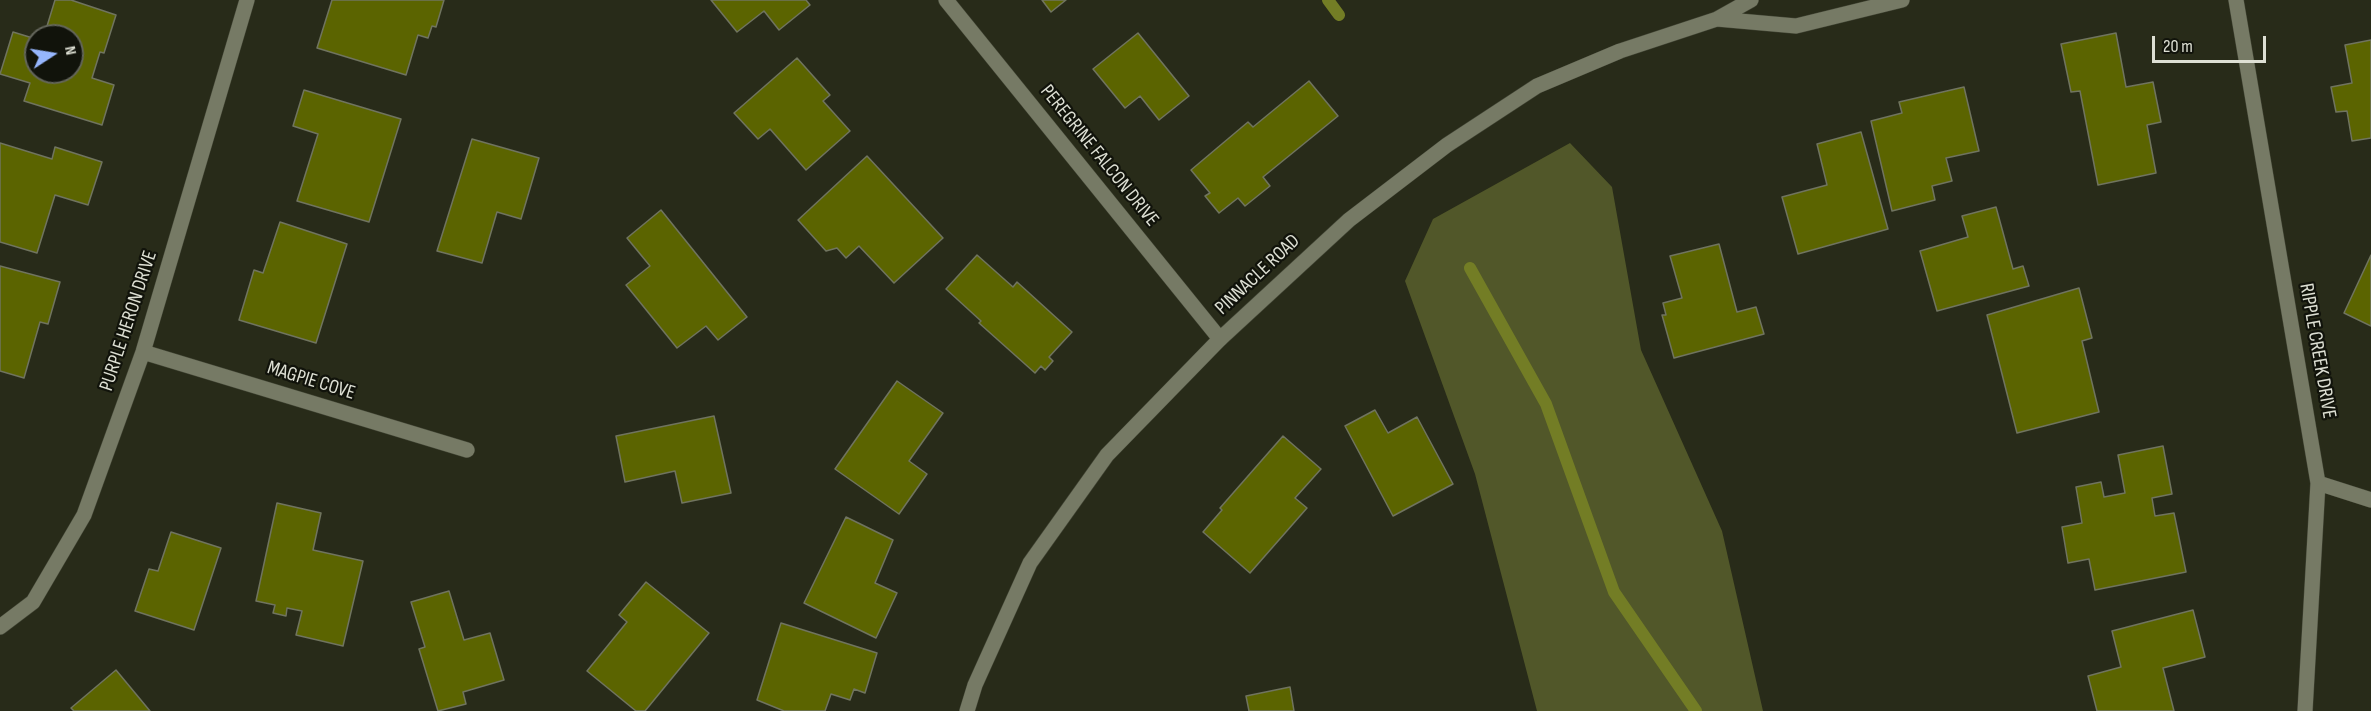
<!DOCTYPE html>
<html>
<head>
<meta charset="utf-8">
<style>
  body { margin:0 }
  #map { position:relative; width:2371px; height:711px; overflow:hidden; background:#282b19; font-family:"Sofia Sans Condensed",sans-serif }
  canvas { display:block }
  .north { position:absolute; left:24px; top:24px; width:60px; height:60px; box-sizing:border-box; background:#11130b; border:2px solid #63655b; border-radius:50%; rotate:78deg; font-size:16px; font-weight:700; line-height:24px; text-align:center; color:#dee0d4 }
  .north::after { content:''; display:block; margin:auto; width:21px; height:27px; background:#96b6fd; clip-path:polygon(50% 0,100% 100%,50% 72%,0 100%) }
  .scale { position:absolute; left:2152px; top:36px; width:114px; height:27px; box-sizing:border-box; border:3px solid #dee0d4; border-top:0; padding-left:8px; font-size:18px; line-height:21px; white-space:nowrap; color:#dee0d4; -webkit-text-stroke:4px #11130b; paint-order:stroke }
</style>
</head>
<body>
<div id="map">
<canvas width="2371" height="711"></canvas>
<div class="north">N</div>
<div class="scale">20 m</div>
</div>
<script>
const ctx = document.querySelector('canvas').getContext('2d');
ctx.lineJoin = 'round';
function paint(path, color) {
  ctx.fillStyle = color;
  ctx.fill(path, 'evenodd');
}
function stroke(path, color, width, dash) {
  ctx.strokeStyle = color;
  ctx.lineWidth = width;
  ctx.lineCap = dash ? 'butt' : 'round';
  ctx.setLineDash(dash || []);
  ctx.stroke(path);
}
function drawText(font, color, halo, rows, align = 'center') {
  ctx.font = font + ' "Sofia Sans Condensed",sans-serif';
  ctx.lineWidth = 4.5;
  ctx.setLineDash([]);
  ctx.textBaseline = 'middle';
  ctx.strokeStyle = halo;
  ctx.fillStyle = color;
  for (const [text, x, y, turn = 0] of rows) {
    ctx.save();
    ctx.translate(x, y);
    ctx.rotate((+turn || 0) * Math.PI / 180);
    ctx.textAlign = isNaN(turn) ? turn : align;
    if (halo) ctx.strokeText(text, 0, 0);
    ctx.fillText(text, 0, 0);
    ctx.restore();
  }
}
paint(new Path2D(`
  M 1570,143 L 1612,187 L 1641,350 L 1722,531 L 1763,711 L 1537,711 L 1475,474 L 1405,281 L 1433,219 Z`), '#515729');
stroke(new Path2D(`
  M 1328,0 L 1339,15
  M 1470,268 L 1546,404 L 1614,592 L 1696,711`), '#737d25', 12);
const building = new Path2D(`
  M 55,0 L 71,0 L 116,15 L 104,53 L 100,52 L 92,78 L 114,85 L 102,125 L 24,101 L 30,83 L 0,74 L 13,32 L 36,39 L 36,72 L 72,72 L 72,36 L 44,36 Z
  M 332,0 L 444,0 L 436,27 L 432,26 L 428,38 L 418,35 L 406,75 L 317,48 Z
  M 711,0 L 806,0 L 810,5 L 779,30 L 764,11 L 737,32 Z
  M 1042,0 L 1066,0 L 1051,12 Z
  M 1138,33 L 1189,96 L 1159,120 L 1140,96 L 1125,108 L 1093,69 Z
  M 2116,33 L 2126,87 L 2153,82 L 2161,122 L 2147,125 L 2156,173 L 2098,185 L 2080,91 L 2071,92 L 2061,44 Z
  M 2371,40 L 2371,138 L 2352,141 L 2347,111 L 2336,112 L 2331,87 L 2352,83 L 2345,45 Z
  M 797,58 L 830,95 L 823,101 L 850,131 L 806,170 L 770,129 L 758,139 L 734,113 Z
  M 1309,81 L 1338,116 L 1263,177 L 1270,186 L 1245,206 L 1238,198 L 1219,213 L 1205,196 L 1210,193 L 1191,170 L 1248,122 L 1253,127 Z
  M 1964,87 L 1979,151 L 1946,158 L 1952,181 L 1932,186 L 1935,200 L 1892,211 L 1871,121 L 1902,113 L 1899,102 Z
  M 304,90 L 401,119 L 369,222 L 297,201 L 318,134 L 293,126 Z
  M 1861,132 L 1888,229 L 1798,254 L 1782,197 L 1827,185 L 1817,144 Z
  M 472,139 L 539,158 L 521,219 L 497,212 L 482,263 L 437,251 Z
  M 0,143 L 52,159 L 55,147 L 102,162 L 88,205 L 55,195 L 37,253 L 0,242 Z
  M 867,156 L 943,238 L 894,283 L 859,246 L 846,258 L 837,248 L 826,251 L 798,220 Z
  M 1996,207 L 2013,269 L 2023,266 L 2029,286 L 1937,311 L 1920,251 L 1968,237 L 1962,216 Z
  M 661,210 L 747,317 L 718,340 L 706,326 L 677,348 L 626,285 L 650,266 L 627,238 Z
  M 280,222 L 347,244 L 316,343 L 239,320 L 254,270 L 263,273 Z
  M 1719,244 L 1737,312 L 1756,307 L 1764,334 L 1674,358 L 1662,315 L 1666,315 L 1663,303 L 1682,298 L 1670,256 Z
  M 977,255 L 1013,287 L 1017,282 L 1072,332 L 1049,357 L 1053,361 L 1045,370 L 1041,366 L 1035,373 L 979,323 L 981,321 L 946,289 Z
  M 2371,255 L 2371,326 L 2344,313 Z
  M 0,266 L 60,282 L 48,324 L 40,322 L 24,378 L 0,371 Z
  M 2079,288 L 2092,338 L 2082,341 L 2099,412 L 2017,433 L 1987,315 Z
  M 897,381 L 943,413 L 909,461 L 927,474 L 899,514 L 835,469 Z
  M 1375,410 L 1388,433 L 1417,417 L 1453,484 L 1393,516 L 1345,426 Z
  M 714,416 L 731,493 L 682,503 L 675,471 L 625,482 L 616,436 Z
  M 1283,436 L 1321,469 L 1295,498 L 1307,508 L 1250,573 L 1203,532 L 1222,510 L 1220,508 Z
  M 2163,446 L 2172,494 L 2152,498 L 2155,516 L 2174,513 L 2186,572 L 2095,590 L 2089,559 L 2068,563 L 2062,527 L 2082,523 L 2076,487 L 2101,482 L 2104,497 L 2125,493 L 2118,455 Z
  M 277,503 L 321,513 L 313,550 L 363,561 L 343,646 L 296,635 L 302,611 L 287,608 L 286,616 L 273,613 L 275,605 L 256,601 Z
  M 846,517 L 893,540 L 875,583 L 897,593 L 876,638 L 804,603 Z
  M 171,532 L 221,548 L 194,630 L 135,611 L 149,569 L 158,571 Z
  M 646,582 L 709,633 L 645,711 L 636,711 L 587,671 L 627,622 L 619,615 Z
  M 449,591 L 464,640 L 490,633 L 504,680 L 463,692 L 466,704 L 438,711 L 419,649 L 425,647 L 411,602 Z
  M 2193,610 L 2205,657 L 2163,668 L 2174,711 L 2097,711 L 2088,676 L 2121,667 L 2112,631 Z
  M 781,623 L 877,653 L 865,693 L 854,689 L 850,700 L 831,694 L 825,711 L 784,711 L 757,700 Z
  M 116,670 L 150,711 L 74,711 L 71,708 Z
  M 1290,687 L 1294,711 L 1249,711 L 1246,696 Z`);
paint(building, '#5b6400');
stroke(building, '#70745f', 1.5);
const minor = new Path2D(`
  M 946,0 L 1220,339
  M 2236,0 L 2318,483 L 2305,711
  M 143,352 L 467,450
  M 2318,483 L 2371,500
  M 0,627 L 33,602 L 84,515 L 143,352 L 247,0`);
const tertiary = new Path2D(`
  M 1717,19 L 1796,26 L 1902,0
  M 967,711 L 975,685 L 1030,563 L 1107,455 L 1220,339 L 1349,220 L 1447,145 L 1537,86 L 1620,51 L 1717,19 L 1751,0`);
stroke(minor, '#424535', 16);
stroke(tertiary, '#424535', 16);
stroke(minor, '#767a65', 15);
stroke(tertiary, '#767a65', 15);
drawText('20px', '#dee0d4', '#11130b', [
  ["PEREGRINE FALCON DRIVE",1099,156,51],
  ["PINNACLE ROAD",1258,275,-43],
  ["PURPLE HERON DRIVE",129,321,-72],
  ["RIPPLE CREEK DRIVE",2317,351,80],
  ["MAGPIE COVE",311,381,17]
]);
</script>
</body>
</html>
